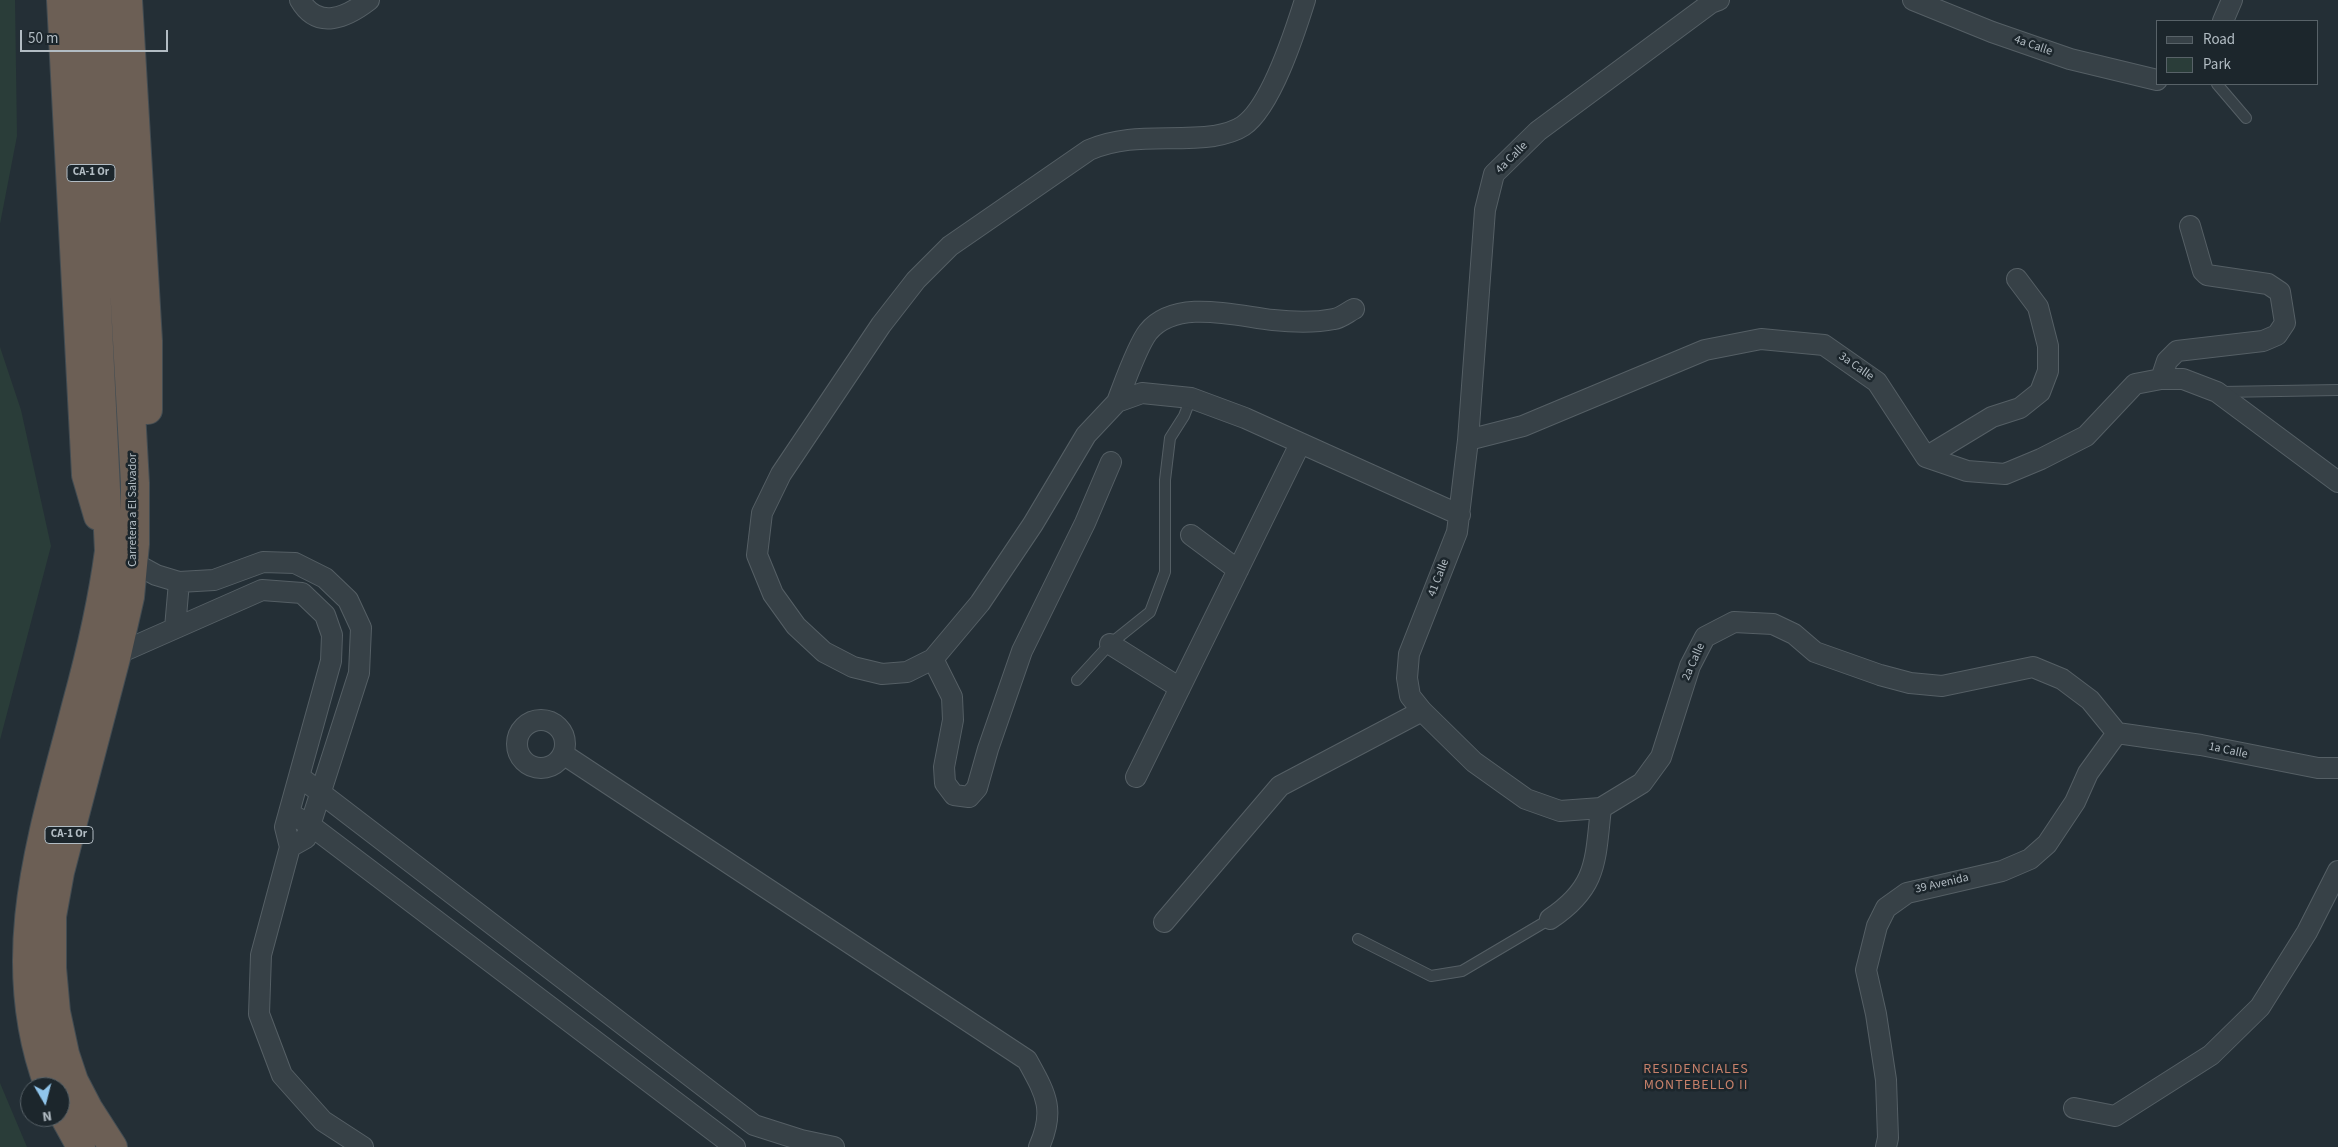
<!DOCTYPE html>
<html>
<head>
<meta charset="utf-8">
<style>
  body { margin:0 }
  #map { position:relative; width:2338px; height:1147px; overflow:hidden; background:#242f36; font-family:"Source Sans 3",sans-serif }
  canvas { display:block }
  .legend { position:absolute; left:2156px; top:20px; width:162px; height:65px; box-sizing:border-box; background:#1c262c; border:1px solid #586268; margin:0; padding:6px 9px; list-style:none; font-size:15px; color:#b2bcc3 }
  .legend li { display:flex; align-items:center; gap:10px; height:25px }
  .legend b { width:25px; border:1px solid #586268 }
  .north { position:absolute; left:20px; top:1077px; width:50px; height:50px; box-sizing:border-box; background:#1c262c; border:1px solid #586268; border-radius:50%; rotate:172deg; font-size:14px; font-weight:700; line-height:20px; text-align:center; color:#b2bcc3 }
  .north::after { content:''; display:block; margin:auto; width:18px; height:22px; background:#90c5eb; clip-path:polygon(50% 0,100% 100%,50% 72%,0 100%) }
  .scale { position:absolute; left:20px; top:30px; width:148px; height:22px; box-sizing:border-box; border:2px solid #b2bcc3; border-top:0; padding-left:6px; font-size:15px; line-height:18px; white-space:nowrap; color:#b2bcc3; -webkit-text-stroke:4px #1c262c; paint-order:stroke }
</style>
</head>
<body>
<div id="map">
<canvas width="2338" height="1147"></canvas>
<ul class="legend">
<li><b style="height:6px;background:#374147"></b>Road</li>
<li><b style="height:14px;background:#2a3d39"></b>Park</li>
</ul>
<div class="north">N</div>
<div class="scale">50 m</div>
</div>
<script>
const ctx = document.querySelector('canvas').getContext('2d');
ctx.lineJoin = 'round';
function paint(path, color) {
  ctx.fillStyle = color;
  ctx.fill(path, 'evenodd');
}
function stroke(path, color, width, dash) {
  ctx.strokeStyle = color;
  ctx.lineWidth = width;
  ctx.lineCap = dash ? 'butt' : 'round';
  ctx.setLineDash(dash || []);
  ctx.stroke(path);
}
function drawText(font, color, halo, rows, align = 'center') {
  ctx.font = font + ' "Source Sans 3",sans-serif';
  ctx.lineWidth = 5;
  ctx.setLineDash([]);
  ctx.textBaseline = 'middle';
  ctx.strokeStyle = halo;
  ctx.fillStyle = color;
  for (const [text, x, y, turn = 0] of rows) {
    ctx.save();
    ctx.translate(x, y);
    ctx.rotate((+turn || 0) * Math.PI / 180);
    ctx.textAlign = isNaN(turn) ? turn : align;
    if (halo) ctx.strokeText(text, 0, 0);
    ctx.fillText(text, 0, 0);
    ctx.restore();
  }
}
paint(new Path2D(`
  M 0,0 L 15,0 L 17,136 L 0,224 Z
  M 0,347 L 21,410 L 51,546 L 0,740 Z
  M 0,1083 L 27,1147 L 0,1147 Z`), '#2a3d39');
const lane = new Path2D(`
  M 2217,84 L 2246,118
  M 2221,392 L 2338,390
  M 1077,680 L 1110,644 L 1150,612 L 1165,572 L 1165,480 L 1170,438 L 1184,416 L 1191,398
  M 1358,939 L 1431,976 L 1462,971 L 1550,919`);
const street = new Path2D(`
  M 300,0 C 318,31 347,17 369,0
  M 1305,0 C 1295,32 1271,107 1243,126 C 1234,132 1225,134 1214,136 C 1170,142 1131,132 1089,150 L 950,246 L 916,280 L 881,325 L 781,474 L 762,513 L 757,555 L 773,594 L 796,626 L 824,652 L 853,667 L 882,674 L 907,672 L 933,659 L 980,603 L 1033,524 L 1086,435 L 1117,402 L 1142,393 L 1191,398 L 1245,418 L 1460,515
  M 1719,0 L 1711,3 L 1538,131 L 1494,174 L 1485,210 L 1468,440 L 1457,532 L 1409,654 L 1407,678 L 1410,696 L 1422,711 L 1474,762 L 1526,799 L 1560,811 L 1601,808 L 1642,783 L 1661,757 L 1690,666 L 1705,637 L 1734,622 L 1773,624 L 1794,634 L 1815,652 L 1880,675 L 1910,683 L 1942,686 L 2033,667 L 2062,679 L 2090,700 L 2117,733
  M 1913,0 L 1992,32 L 2070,59 L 2157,80
  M 2223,21 L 2232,0
  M 2161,379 L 2167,361 L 2177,351 L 2263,341 L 2277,335 L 2285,323 L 2280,292 L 2268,284 L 2207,275 L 2203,271 L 2190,226
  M 1117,402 C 1124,384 1137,346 1148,332 C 1176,298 1236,316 1273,320 C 1292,322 1314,323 1334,319 C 1341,318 1348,312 1354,309
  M 1468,440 L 1523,426 L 1705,350 L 1761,339 L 1824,345 L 1877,382 L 1926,457 L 1967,471 L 2005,474 L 2041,459 L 2086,436 L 2135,384 L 2161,379 L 2183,379 L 2217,392 L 2338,482
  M 1926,457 L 1992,417 L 2020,408 L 2040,392 L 2048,371 L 2048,346 L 2038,307 L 2017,279
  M 1191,535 L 1238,570
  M 134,563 L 156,575 L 179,582 L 214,580 L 263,562 L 295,563 L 325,578 L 348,600 L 361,628 L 359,673 L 306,838 L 290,847
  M 175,628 L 179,582
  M 1110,644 L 1180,688
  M 117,654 L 262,590 L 302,593 L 325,615 L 332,635 L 331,661 L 285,827 L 290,847 L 261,955 L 259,1014 L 282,1075 L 323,1121 L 363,1147
  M 933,659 L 952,697 L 953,720 L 944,767 L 945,783 L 954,795 L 969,797 L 977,788 L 988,749 L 1022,651 L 1085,523 L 1111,462
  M517 744a24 24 0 1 1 48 0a24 24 0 1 1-48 0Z
  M 2117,733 L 2201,745 L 2318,768 L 2338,768
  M 563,754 L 1027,1060 C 1045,1093 1056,1109 1039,1147
  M 300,777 L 754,1125 L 801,1140 L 834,1147
  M 1136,777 L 1300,444
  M 289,813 L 310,825 L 735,1147
  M 1550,919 C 1598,887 1595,861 1601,808
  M 1164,922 L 1280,786 L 1422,711
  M 2074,1108 L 2115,1116 L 2211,1055 L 2260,1007 L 2307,932 L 2338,871
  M 1886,1147 L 1888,1138 L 1886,1080 L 1876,1014 L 1866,970 L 1877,926 L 1886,908 L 1907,893 L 2002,871 L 2030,859 L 2047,844 L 2075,802 L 2088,773 L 2117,733`);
const highway = new Path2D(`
  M 61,0 L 86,475 L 98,516
  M 108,0 L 135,483 L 135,544 L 130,597 L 117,654 L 60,872 L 52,916 L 52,968 L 56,1012 L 65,1054 L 74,1081 L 88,1108 L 113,1147
  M 128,0 L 148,341 L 148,410
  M 49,1087 C 0,957 43,834 76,706 C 90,655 102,604 109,551 L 82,0
  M 60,1109 L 81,1147`);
stroke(lane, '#555f65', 12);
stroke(street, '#555f65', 22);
stroke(highway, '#424c52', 30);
stroke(lane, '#374147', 10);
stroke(street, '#374147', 20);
stroke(highway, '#6c5f55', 28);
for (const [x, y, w] of [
  [91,173,48],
  [69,835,48]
]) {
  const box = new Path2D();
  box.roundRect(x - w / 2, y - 8.5, w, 17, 4);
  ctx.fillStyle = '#1c262c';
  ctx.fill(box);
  stroke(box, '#b2bcc3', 1);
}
drawText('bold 11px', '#b2bcc3', null, [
  ["CA-1 Or",91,173],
  ["CA-1 Or",69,835]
]);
drawText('12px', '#b2bcc3', '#1c262c', [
  ["4a Calle",2033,46,19],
  ["4a Calle",1512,158,-45],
  ["3a Calle",1856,367,35],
  ["Carretera a El Salvador",133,510,-90],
  ["41 Calle",1439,578,-69],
  ["2a Calle",1694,662,-66],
  ["1a Calle",2228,751,12],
  ["39 Avenida",1942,884,-13]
]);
ctx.letterSpacing = '1px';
drawText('14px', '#c6806a', '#1c262c', [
  ["RESIDENCIALES",1696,1070],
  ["MONTEBELLO II",1696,1086]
]);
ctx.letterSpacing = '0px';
</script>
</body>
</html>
